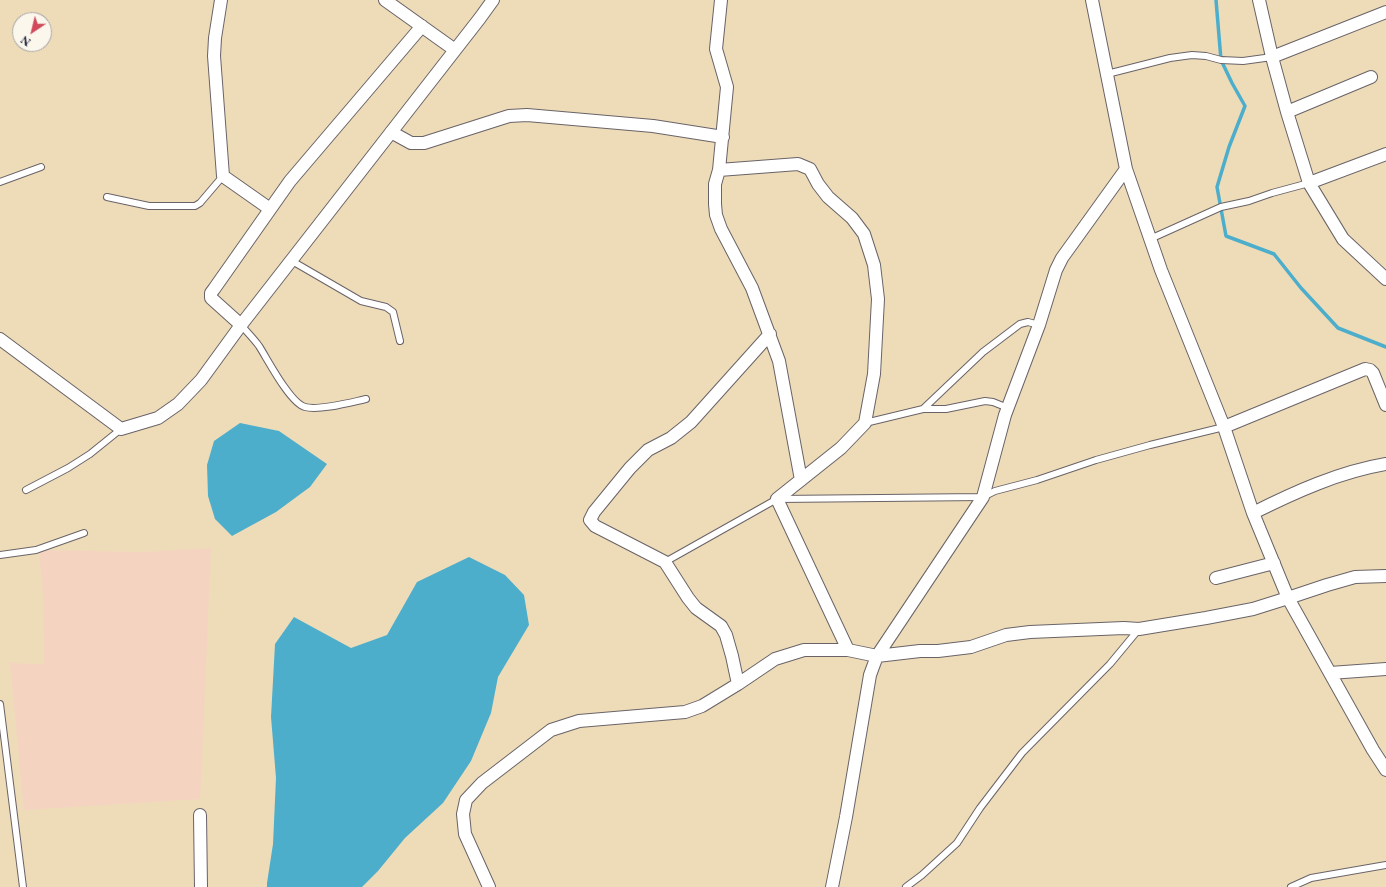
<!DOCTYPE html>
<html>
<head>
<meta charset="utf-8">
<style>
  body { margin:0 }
  #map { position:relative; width:1386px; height:887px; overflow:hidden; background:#eedcb9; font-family:"EB Garamond",serif }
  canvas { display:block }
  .north { position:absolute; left:12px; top:12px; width:40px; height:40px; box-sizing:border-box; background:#fbf7ec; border:1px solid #a4a2a5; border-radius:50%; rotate:215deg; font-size:11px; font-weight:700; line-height:16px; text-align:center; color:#22223b }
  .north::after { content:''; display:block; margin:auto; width:14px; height:18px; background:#d1495b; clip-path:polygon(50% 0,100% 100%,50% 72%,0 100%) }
</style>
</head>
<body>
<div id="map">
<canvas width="1386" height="887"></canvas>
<div class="north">N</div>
</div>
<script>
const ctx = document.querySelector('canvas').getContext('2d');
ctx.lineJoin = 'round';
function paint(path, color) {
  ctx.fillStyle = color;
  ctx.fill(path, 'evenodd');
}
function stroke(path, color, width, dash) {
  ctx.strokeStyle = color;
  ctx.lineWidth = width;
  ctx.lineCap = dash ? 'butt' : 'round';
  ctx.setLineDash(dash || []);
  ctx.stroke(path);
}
paint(new Path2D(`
  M 211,548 L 200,799 L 24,810 L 10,663 L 44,664 L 43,592 L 39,550 L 140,552 Z`), '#f4d3c0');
paint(new Path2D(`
  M 240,423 L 279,431 L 327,464 L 310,487 L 276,512 L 232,536 L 215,519 L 208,496 L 207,465 L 214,441 Z
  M 469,557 L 505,575 L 524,595 L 529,625 L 498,677 L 491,713 L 471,761 L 443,803 L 405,838 L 378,871 L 362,887 L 267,887 L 267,883 L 273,844 L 276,778 L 271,717 L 275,644 L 294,617 L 351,648 L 387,635 L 417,582 Z`), '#4daecc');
stroke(new Path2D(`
  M 1216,0 L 1221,60 L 1232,83 L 1245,106 L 1229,147 L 1217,187 L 1226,236 L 1274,254 L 1301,288 L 1338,328 L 1386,347`), '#4daecc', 3.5);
const lane = new Path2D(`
  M 1107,74 L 1170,58 L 1192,55 L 1206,56 L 1221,60 L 1243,61 L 1272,57
  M 0,182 L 41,167
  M 107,197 L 149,206 L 195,206 L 200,203 L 223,176
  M 1150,239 L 1221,207 L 1249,201 L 1272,193 L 1309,183
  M 292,261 L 361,301 L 386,307 L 393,312 L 400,341
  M 241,325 C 247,332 254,339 259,346 C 268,360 290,403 305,407 C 319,411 352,402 366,399
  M 923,409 L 946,409 L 985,401 L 993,402 L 1008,408
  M 865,423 L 923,409 L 983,352 L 1020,324 L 1028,322 L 1039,325
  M 26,490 L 68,468 L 90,454 L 121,429
  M 0,555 L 36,550 L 84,533
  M 665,562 L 777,499 L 983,497 L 995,491 L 1037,480 L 1096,460 L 1150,445 L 1224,427
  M 0,704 L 23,887
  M 906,887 L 922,875 L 957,843 L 980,808 L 1022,753 L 1110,664 L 1139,629
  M 1291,887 L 1311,878 L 1386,865`);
const street = new Path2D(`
  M 221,0 L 215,38 L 214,56 L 223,176 L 270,209
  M 385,0 L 455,50
  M 721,0 L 716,49 L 727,87 L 719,170 L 715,184 L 715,204 L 716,215 L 721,229 L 752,288 L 779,361 L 801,480
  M 1092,0 L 1126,169 L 1161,270 L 1224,427 L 1253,513 L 1288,598 L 1373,750 L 1386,770
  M 1259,0 L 1272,57 L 1287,112 L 1309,183 L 1343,239 L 1386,279
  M 1272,57 L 1386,12
  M 1287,112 L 1371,77
  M 391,132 L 411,143 L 424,143 L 509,116 L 527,115 L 653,126 L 723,137
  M 719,170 L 798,164 L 810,169 L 818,184 L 828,197 L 852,218 L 864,234 L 874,265 L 878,299 L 874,374 L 865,423 L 841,448 L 777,499 L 848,650
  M 1309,183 L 1386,154
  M 241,325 L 211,298 L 211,293 L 214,289 L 290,181 L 422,26
  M 0,339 L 121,429 L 158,418 L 178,404 L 201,380 L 241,325 L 480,18 L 493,0
  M 1224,427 L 1365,369 L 1370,370 L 1373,373 L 1386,405
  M 1253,513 C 1295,492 1339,472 1386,464
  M 1216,578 L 1274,563
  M 1330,673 L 1386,669
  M 738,684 L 732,656 L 726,635 L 721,626 L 696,608 L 688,598 L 665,562 L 595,526 L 590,520 L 594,512 L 630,468 L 648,450 L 671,438 L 691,422 L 770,334
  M 200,815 L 201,887
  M 489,887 L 465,834 L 463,814 L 466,800 L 482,783 L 551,730 L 579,721 L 685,712 L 702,706 L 738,684 L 775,659 L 804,650 L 848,650 L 877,656 L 920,651 L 938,651 L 971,647 L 1006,635 L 1030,632 L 1124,628 L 1139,629 L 1206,618 L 1253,609 L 1288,598 L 1327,585 L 1355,577 L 1386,576
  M 832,887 L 846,817 L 870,675 L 877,656 L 983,497 L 1005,415 L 1039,325 L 1056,270 L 1062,258 L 1126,169`);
stroke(lane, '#696367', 8);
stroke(street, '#696367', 14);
stroke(lane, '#fff', 6);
stroke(street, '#fff', 12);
</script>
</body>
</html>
